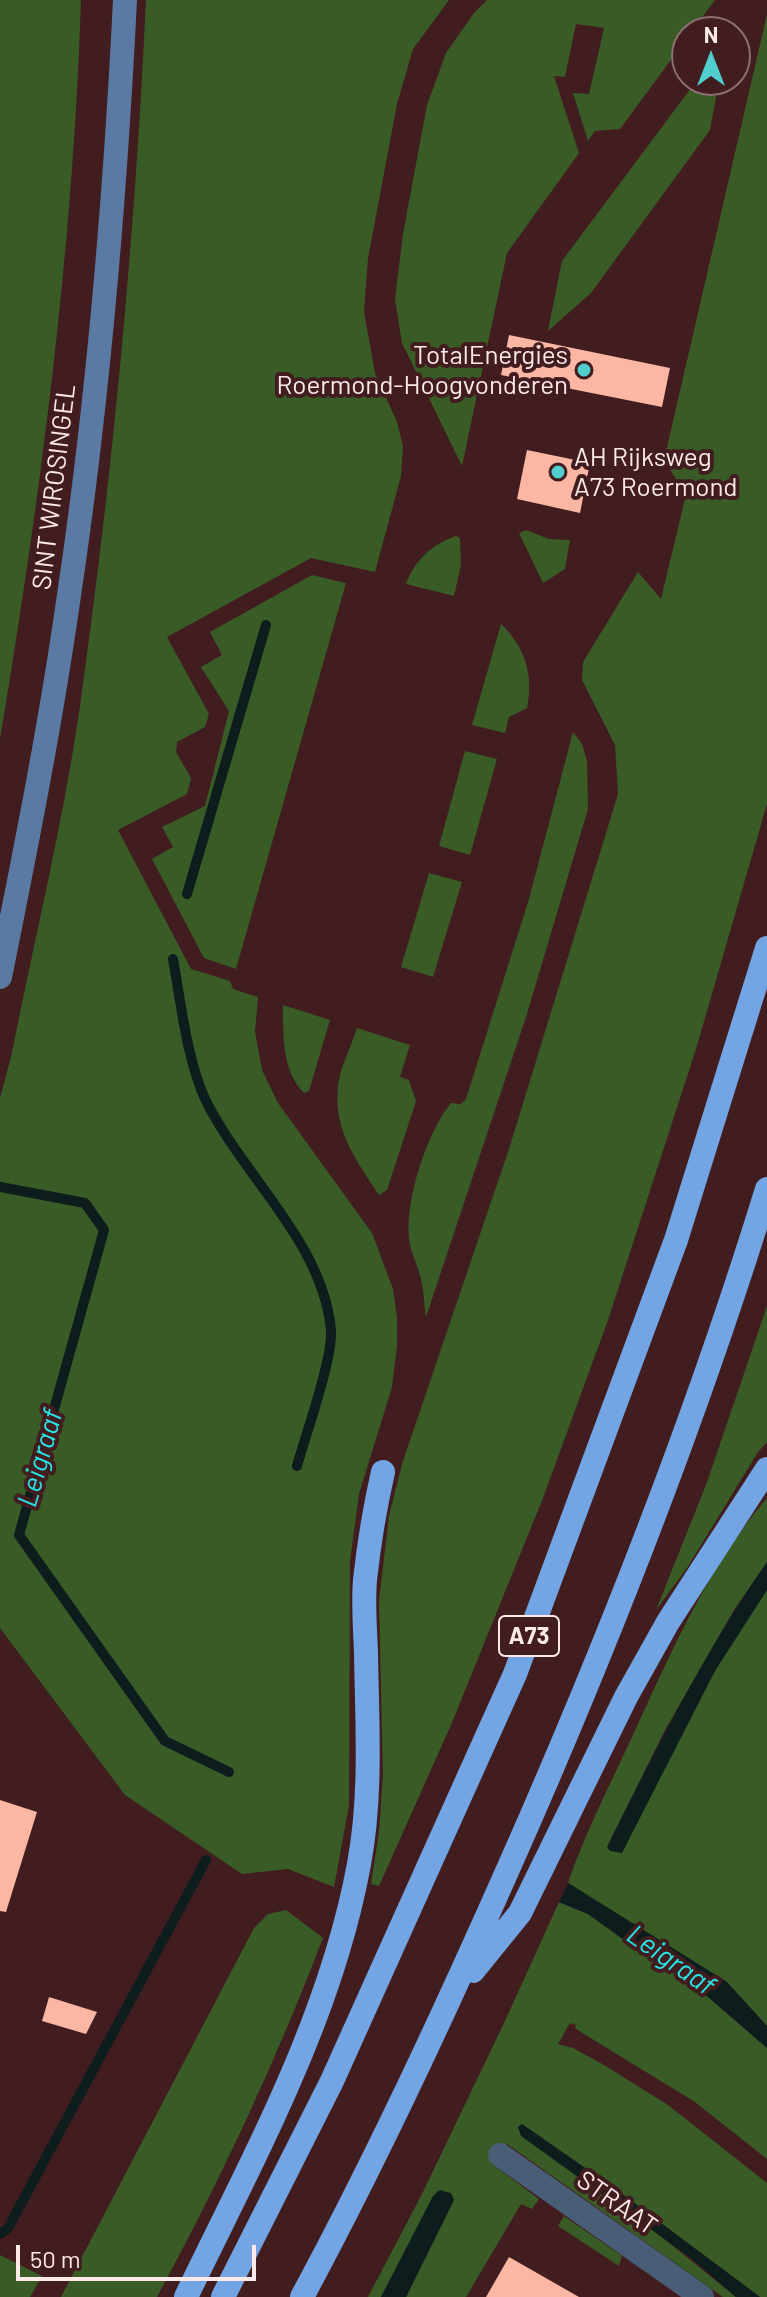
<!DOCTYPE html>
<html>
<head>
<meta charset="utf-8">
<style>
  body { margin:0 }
  #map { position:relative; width:767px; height:2297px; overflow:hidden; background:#411d20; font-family:Barlow,sans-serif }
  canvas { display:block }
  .north { position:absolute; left:671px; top:16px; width:80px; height:80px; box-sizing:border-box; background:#411d20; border:2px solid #8c6f70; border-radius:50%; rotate:0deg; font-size:22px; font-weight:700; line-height:32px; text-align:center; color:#fde9e9 }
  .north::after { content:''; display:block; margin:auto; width:28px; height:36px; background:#52cdcd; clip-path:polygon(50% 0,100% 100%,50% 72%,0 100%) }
  .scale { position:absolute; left:16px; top:2245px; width:240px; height:36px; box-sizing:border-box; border:4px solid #fde9e9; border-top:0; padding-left:10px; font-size:24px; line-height:28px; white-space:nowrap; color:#fde9e9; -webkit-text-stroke:6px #411d20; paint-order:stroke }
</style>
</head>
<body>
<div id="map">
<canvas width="767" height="2297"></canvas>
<div class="north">N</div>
<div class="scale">50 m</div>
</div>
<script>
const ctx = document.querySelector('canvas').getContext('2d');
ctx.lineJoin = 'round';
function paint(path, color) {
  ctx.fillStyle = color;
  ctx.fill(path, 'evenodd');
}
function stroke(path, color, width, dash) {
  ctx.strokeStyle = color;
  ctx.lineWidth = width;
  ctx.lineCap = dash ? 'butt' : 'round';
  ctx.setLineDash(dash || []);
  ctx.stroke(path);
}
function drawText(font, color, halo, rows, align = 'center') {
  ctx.font = font + ' Barlow,sans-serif';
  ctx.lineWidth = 8;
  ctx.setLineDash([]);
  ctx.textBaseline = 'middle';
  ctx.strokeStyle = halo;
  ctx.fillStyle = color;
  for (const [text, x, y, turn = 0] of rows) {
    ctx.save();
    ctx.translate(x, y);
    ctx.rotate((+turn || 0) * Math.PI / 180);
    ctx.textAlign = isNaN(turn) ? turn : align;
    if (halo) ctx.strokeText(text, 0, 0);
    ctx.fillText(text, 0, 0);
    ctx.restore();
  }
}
paint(new Path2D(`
  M 0,0 L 81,0 C 73,247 41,495 0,739 Z
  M 146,0 L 449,0 L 413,49 L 397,104 L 368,258 L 364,312 L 375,373 L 397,422 L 403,446 L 401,476 L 375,572 L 311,558 L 167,637 L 209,714 L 205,727 L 177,742 L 176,752 L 191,778 L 187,794 L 118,830 L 191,969 L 230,981 L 233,989 L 258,997 L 255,1032 L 262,1070 L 278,1103 L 372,1233 L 393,1289 L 397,1318 L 397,1346 L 392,1387 L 359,1494 L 350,1561 L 349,1805 L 334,1887 L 288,1869 L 242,1874 L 125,1795 L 0,1628 L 0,1098 L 11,1057 C 34,941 63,824 80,706 C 113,472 135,236 146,0 Z
  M 487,0 L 715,0 L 691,32 L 687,32 L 687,38 L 620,129 L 595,131 L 588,141 L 573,93 L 589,94 L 604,28 L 576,24 L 565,77 L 554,76 L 579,153 L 507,253 L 462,466 L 402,343 L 395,299 L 403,234 L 427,105 L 446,53 L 474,13 Z
  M 767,14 L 767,804 L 696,1049 L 608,1320 L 543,1498 L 451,1725 L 379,1886 L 371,1884 L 379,1832 L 383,1775 L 379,1601 L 389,1516 L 402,1464 L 509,1149 L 618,794 L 615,745 L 582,680 L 583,662 L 638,572 L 661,599 L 686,495 L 664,460 Z
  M 697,80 L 719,80 L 710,130 L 591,293 L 548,331 L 562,261 Z
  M 526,530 L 549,539 L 570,540 L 565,569 L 543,583 L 519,533 Z
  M 456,536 L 460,538 L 461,565 L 454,596 L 406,584 C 415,560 432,544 456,536 Z
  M 312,575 L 346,583 L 236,969 L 204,958 L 152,859 L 173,847 L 162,827 L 205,806 L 229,711 L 201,667 L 222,655 L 210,632 Z
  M 501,624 C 525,647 534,675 527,708 L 509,717 L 505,733 L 472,725 Z
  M 573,732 L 582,744 L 587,761 L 588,809 L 526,1017 L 426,1317 C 424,1305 424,1291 421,1279 C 418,1265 410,1252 409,1238 C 405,1200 427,1132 451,1103 L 461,1104 L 466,1099 L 529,899 Z
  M 465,751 L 497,759 L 470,855 L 439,846 Z
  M 429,873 L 462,882 L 433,977 L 401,967 Z
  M 283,1005 L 330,1020 L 309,1091 L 304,1093 C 282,1071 283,1035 283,1005 Z
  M 357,1028 L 410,1045 L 400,1077 L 409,1080 L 416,1101 L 387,1190 L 379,1195 C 354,1157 329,1124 340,1075 C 344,1060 352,1044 357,1028 Z
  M 767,1306 L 767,1442 L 758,1452 L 687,1568 L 656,1610 L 706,1485 Z
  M 767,1498 L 767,1562 L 734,1610 L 665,1730 L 607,1847 L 745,1621 L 767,1590 L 767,2026 L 726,1982 L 568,1883 C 585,1833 610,1785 632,1737 C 670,1655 707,1568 767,1498 Z
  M 559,1902 L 588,1914 L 661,1966 L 692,1983 L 767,2048 L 767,2159 L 695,2102 L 584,2034 L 575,2028 L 576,2025 L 570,2023 L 558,2044 L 573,2048 L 604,2065 L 668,2105 L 767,2183 L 767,2297 L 760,2297 L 618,2191 L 522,2124 L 736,2297 L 723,2297 L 507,2144 L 492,2164 L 539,2199 L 532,2209 L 521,2204 L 466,2297 L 406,2297 L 454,2200 L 437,2191 L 381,2297 L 368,2297 L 422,2194 L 505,2021 Z
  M 286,1910 L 323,1938 C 276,2061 220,2181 157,2297 L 61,2297 L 254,1928 L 268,1914 Z
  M 564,2216 L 622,2256 L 619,2266 L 558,2226 Z
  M 0,2255 L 42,2276 L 30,2297 L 0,2297 Z`), '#395c26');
paint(new Path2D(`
  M 767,1562 L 767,1590 L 715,1671 L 622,1853 L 610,1851 L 607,1847 C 656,1749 704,1652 767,1562 Z
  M 568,1883 L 727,1982 L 767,2026 L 767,2048 L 692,1983 L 656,1963 L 588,1914 L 559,1902 Z
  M 522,2124 L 618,2191 L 760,2297 L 736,2297 L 692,2259 L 521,2136 L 518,2127 Z
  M 440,2190 L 451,2193 L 454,2200 L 406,2297 L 381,2297 L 433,2196 Z`), '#0d1d1d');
stroke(new Path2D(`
  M 187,894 L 266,625
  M 173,959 C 181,1003 187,1061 206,1101 C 244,1177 323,1243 331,1330 C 333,1358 306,1434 297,1466
  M 0,1187 L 85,1203 L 104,1230 L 19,1535 L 165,1741 L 229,1772
  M 0,2234 L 8,2228 L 206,1860`), '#0d1d1d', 10);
paint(new Path2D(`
  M 509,335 L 670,368 L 662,407 L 501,375 Z
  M 527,450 L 590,463 L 580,513 L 517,499 Z
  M 0,1800 L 37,1812 L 6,1912 L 0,1911 Z
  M 49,1997 L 97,2012 L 86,2034 L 42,2021 Z
  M 509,2257 L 579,2297 L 486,2297 Z`), '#fcb6a4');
stroke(new Path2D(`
  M 500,2155 L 702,2297`), '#4a5d77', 24);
stroke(new Path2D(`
  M 0,977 C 25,852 50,728 68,602 C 98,403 115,201 125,0`), '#5b7aa3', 24);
stroke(new Path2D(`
  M 473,1971 L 520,1913 L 626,1697 L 668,1622 L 767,1469
  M 186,2297 C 253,2158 331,2018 359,1864 C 372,1795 367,1723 366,1652 C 365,1628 363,1603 365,1580 C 369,1543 375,1507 383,1472
  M 223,2297 L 332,2081 L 515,1674 L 676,1240 L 767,948
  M 302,2297 C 386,2141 460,1979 531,1817 C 620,1612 701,1403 767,1189`), '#73a4e3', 24);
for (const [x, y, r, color] of [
  [584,370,8,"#52cdcd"],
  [558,472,8,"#52cdcd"]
]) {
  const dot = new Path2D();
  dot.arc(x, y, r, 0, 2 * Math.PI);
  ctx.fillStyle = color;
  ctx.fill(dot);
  stroke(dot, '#411d20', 3);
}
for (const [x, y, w] of [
  [529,1636,60]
]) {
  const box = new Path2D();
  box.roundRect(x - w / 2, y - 20, w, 40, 6);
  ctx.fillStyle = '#411d20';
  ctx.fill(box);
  stroke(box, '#fde9e9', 2);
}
drawText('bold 24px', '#fde9e9', null, [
  ["A73",529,1636]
]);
drawText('26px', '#fde9e9', '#411d20', [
  ["TotalEnergies",568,355],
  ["Roermond-Hoogvonderen",568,385],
  ["AH Rijksweg",574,457,"left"],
  ["A73 Roermond",574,487,"left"]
], 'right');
drawText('26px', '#fde9e9', '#411d20', [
  ["SINT WIROSINGEL",54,487,-83],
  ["STRAAT",617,2203,35]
]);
drawText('italic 28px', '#26e4e5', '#411d20', [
  ["Leigraaf",40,1458,-74],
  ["Leigraaf",671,1960,35]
]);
</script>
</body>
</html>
